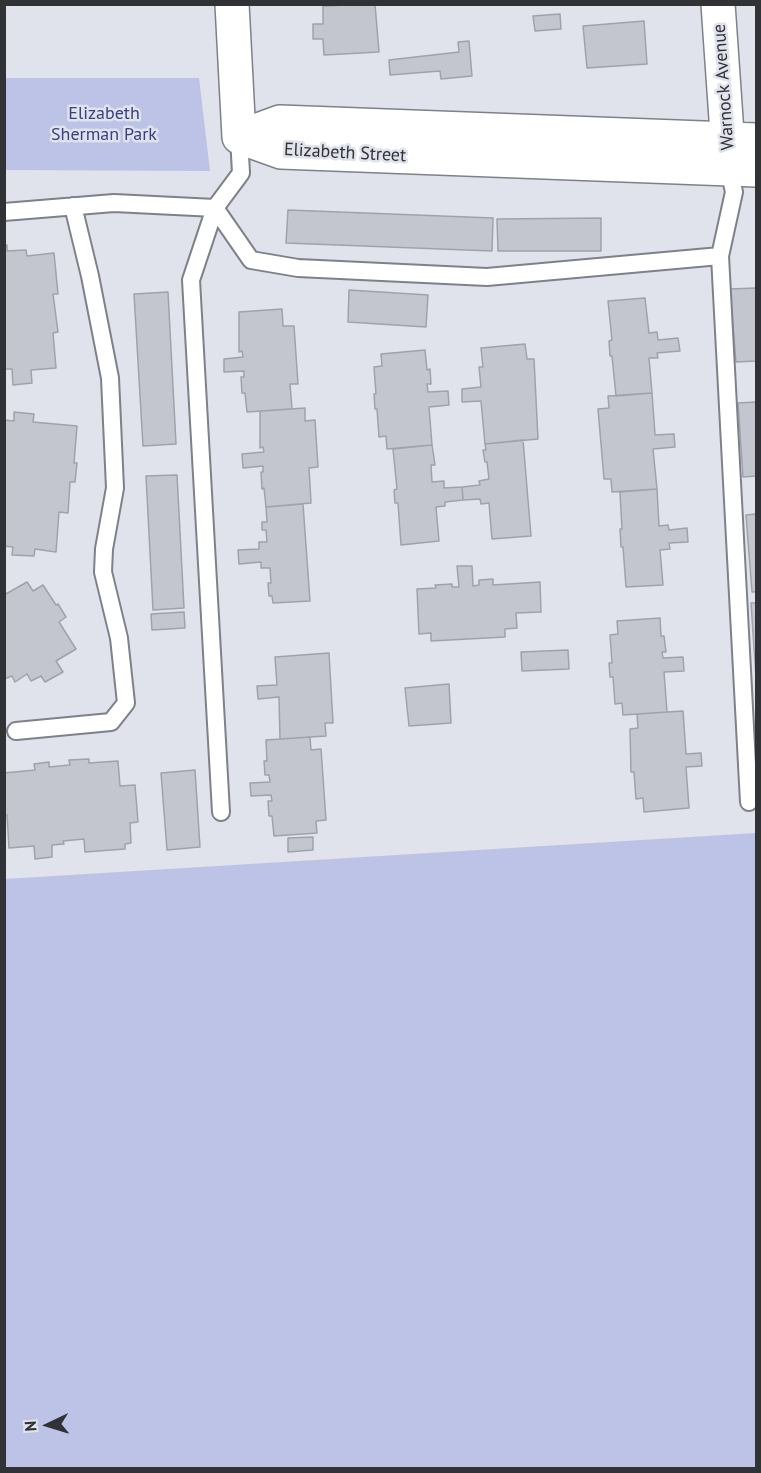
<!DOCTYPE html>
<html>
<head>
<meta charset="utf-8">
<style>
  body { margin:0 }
  #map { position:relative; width:761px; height:1473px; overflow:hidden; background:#e0e2ec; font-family:"PT Sans",sans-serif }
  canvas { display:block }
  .frame { position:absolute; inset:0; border:6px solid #313236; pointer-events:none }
  .north { position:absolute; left:18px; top:1395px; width:60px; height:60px; -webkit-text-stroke:4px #e0e2ec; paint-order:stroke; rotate:266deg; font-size:16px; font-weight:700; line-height:24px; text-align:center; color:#313236 }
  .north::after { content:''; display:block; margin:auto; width:21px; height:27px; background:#313236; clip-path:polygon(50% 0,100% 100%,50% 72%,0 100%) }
</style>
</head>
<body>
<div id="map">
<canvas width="761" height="1473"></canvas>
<div class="frame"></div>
<div class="north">N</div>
</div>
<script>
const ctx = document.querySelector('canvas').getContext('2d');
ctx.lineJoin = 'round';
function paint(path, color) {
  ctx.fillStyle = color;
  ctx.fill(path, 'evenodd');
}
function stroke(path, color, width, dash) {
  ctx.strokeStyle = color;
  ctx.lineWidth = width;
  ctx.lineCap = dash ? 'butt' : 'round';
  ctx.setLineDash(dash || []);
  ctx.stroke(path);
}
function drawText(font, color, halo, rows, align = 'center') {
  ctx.font = font + ' "PT Sans",sans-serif';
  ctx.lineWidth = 5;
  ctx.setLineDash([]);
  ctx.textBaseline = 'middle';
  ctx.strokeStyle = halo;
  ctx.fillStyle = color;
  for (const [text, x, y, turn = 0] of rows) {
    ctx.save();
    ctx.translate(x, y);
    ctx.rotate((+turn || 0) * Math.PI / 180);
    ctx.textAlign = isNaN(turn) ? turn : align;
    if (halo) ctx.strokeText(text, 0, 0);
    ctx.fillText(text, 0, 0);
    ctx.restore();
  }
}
paint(new Path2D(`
  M 5,78 L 199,78 L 210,171 L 5,170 Z
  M 756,833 L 756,1468 L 5,1468 L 5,879 Z`), '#bcc3e6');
const building = new Path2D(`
  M 375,4 L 379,52 L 324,55 L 323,39 L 313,39 L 313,24 L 323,24 L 323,6 Z
  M 560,14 L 561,29 L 535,31 L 533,16 Z
  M 644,21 L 647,64 L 587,68 L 583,26 Z
  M 469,41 L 472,76 L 441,79 L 440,71 L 390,75 L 389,60 L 459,52 L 458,42 Z
  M 288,210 L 493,218 L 492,251 L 286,243 Z
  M 601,218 L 601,251 L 498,251 L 497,219 Z
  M 4,245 L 7,245 L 7,251 L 26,250 L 27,256 L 54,253 L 58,294 L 53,294 L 58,332 L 53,333 L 56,368 L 31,370 L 32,383 L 13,385 L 12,369 L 4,369 Z
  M 756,288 L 756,361 L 736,362 L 730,289 Z
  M 349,290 L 428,295 L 426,327 L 348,322 Z
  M 168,292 L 176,444 L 143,446 L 134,294 Z
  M 645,298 L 649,333 L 657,332 L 658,340 L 678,338 L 680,351 L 657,353 L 658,358 L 649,358 L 652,393 L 616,396 L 612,356 L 610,356 L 609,341 L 612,340 L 608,301 Z
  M 282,309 L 283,326 L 294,326 L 298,384 L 290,384 L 292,409 L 247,412 L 245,393 L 242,393 L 241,377 L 244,377 L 244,371 L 224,372 L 224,359 L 243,357 L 242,351 L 239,352 L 239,312 Z
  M 525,344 L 527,359 L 534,359 L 538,439 L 485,444 L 481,401 L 462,402 L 462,389 L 481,387 L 479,367 L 483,367 L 481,348 Z
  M 425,350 L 427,370 L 430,369 L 431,384 L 427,384 L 428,392 L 448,391 L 449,405 L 429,407 L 432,445 L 387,449 L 386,436 L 379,437 L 377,409 L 375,409 L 374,394 L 376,394 L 374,367 L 382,366 L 381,354 Z
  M 652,393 L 655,435 L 674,434 L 675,447 L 653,449 L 657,489 L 612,492 L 611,479 L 604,479 L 598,409 L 609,408 L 608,396 Z
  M 756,402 L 756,476 L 743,477 L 738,403 Z
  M 305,408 L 305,421 L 315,420 L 318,467 L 309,468 L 311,503 L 266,507 L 264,488 L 262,489 L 261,472 L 263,472 L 263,466 L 243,468 L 242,454 L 264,452 L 263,447 L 260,448 L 260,411 Z
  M 14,412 L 34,414 L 33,422 L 77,426 L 74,463 L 77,463 L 75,482 L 70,482 L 68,513 L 59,512 L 56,552 L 35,549 L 34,556 L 12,555 L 13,547 L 4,546 L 4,420 L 14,421 Z
  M 523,440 L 531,536 L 492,539 L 489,503 L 481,504 L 480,499 L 463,500 L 462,487 L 480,485 L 479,481 L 489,479 L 487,462 L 485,462 L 483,450 L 486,450 L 485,444 Z
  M 432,445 L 435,465 L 431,465 L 432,482 L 444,481 L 444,488 L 462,487 L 463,500 L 445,502 L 445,506 L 436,507 L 439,541 L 401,545 L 398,503 L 395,503 L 394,490 L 397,489 L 393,449 Z
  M 177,475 L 184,608 L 153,610 L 146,476 Z
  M 657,489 L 659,526 L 668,525 L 669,530 L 687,528 L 688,542 L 669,543 L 670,549 L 660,550 L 663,585 L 626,587 L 623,547 L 621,547 L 620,529 L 622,529 L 620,492 Z
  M 303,504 L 310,601 L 273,603 L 272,596 L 269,596 L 268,583 L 271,583 L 270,568 L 261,568 L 261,562 L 239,564 L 238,550 L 259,549 L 259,542 L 267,542 L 266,530 L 262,530 L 262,522 L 267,522 L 266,507 Z
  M 756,514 L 756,592 L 752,592 L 746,515 Z
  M 457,566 L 472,566 L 473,586 L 479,585 L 479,580 L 493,579 L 493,585 L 540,582 L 541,612 L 516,613 L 517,628 L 505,629 L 505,637 L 431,641 L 431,633 L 419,634 L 417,589 L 436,588 L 435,585 L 452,584 L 452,587 L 459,587 Z
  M 27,582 L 33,591 L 43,585 L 56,605 L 58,604 L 66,617 L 59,622 L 76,649 L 56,661 L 63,672 L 45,682 L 41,676 L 31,681 L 27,674 L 15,682 L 12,676 L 4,679 L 4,595 Z
  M 751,603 L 756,603 L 756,678 Z
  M 184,612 L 185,628 L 152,630 L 151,614 Z
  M 660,618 L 661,636 L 664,636 L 666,652 L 662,652 L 663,658 L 683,657 L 684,671 L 664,672 L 667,712 L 623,715 L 622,703 L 615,704 L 613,677 L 610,677 L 609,663 L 612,663 L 610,635 L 618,634 L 617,621 Z
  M 568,650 L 569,669 L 522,671 L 521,652 Z
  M 329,653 L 333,723 L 325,723 L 326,736 L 280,739 L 279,697 L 258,699 L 257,686 L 277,685 L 275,657 Z
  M 449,684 L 451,723 L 409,726 L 405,688 Z
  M 683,711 L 686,754 L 701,753 L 702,766 L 686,767 L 689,808 L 644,812 L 643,798 L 636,799 L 634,772 L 631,772 L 630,729 L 638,728 L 637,714 Z
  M 310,737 L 311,750 L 321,749 L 326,820 L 316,821 L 317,833 L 274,836 L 272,816 L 269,816 L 268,801 L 272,801 L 271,795 L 251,796 L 250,783 L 270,782 L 269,775 L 265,775 L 264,761 L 267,761 L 266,740 Z
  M 89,759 L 89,763 L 118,761 L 120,786 L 135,785 L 138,822 L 130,823 L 131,843 L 125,844 L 125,849 L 85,852 L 84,839 L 63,841 L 64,844 L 52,845 L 52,857 L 35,859 L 34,846 L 9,848 L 7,815 L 4,815 L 4,773 L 35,770 L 34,764 L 49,762 L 49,767 L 70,765 L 69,760 Z
  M 195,770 L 200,847 L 167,850 L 161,773 Z
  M 313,837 L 313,850 L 288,852 L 288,838 Z`);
paint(building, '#c4c6cf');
stroke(building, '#a0a2ab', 1.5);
const service = new Path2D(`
  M 729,169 L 734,192 L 720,256 L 749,802
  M 4,212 L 114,203 L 215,208 L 251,260 L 298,268 L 487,277 L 720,256
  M 16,731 L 111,722 L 126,703 L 119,638 L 103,572 L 104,549 L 115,488 L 110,378 L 90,276 L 73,206
  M 221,812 L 191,280 L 215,208 L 241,173 L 239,137`);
const minor = new Path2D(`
  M 232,4 L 239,137
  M 718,4 L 729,162
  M 239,137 L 281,152 L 756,170
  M 239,137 L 280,122 L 756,140`);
stroke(service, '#7f8189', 20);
stroke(minor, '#7f8189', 36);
stroke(service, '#fff', 16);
stroke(minor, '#fff', 33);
drawText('18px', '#313236', '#e0e2ec', [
  ["Warnock Avenue",724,87,-94],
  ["Elizabeth Street",345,153,3]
]);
drawText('18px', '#394083', '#e0e2ec', [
  ["Elizabeth",104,114],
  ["Sherman Park",104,135]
]);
</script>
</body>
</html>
